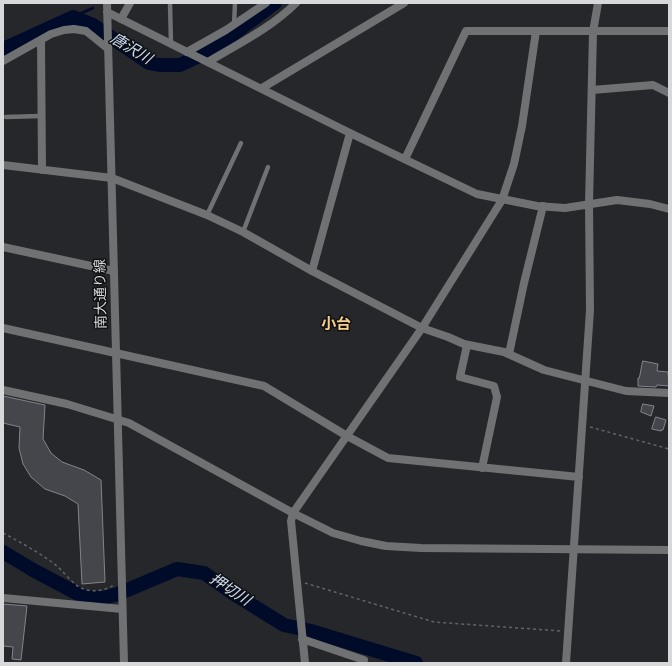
<!DOCTYPE html>
<html>
<head>
<meta charset="utf-8">
<style>
  body { margin:0 }
  #map { position:relative; width:672px; height:666px; overflow:hidden; background:#25272b; font-family:"PT Sans Narrow",sans-serif }
  canvas { display:block }
  .frame { position:absolute; inset:0; border:4px solid #d6d8da; pointer-events:none }
</style>
</head>
<body>
<div id="map">
<canvas width="672" height="666"></canvas>
<div class="frame"></div>
</div>
<script>
const ctx = document.querySelector('canvas').getContext('2d');
ctx.lineJoin = 'round';
function stroke(path, color, width, dash) {
  ctx.strokeStyle = color;
  ctx.lineWidth = width;
  ctx.lineCap = dash ? 'butt' : 'round';
  ctx.setLineDash(dash || []);
  ctx.stroke(path);
}
function paint(path, color) {
  ctx.fillStyle = color;
  ctx.fill(path, 'evenodd');
}
function drawText(font, color, halo, rows, align = 'center') {
  ctx.font = font + ' "PT Sans Narrow","Noto Sans JP",sans-serif';
  ctx.lineWidth = 3;
  ctx.setLineDash([]);
  ctx.textBaseline = 'middle';
  ctx.strokeStyle = halo;
  ctx.fillStyle = color;
  for (const [text, x, y, turn = 0] of rows) {
    ctx.save();
    ctx.translate(x, y);
    ctx.rotate((+turn || 0) * Math.PI / 180);
    ctx.textAlign = isNaN(turn) ? turn : align;
    if (halo) ctx.strokeText(text, 0, 0);
    ctx.fillText(text, 0, 0);
    ctx.restore();
  }
}
stroke(new Path2D(`
  M 73,17 L 93,8`), '#000a29', 2.5);
stroke(new Path2D(`
  M 3,49 L 73,17 L 93,25 L 149,63 L 159,65 L 180,65 L 208,52 L 231,36 L 275,3
  M 3,552 L 33,570 L 84,597 L 103,598 L 118,594 L 177,569 L 204,573 L 234,594 L 284,625 L 311,631 L 416,663`), '#000a29', 14);
const building = new Path2D(`
  M 643,361 L 658,364 L 657,371 L 668,372 L 669,386 L 657,385 L 656,387 L 638,386 L 638,378 L 639,378 Z
  M 3,396 L 45,405 L 43,439 L 51,453 L 62,462 L 84,470 L 101,480 L 105,582 L 82,584 L 78,504 L 65,496 L 45,489 L 31,477 L 23,464 L 19,448 L 20,427 L 3,423 Z
  M 643,404 L 654,406 L 651,416 L 641,412 Z
  M 656,417 L 666,420 L 663,430 L 661,430 L 661,431 L 652,429 Z
  M 3,604 L 27,606 L 21,660 L 12,659 L 13,647 L 3,646 Z`);
paint(building, '#44464b');
stroke(building, '#82858a', 1);
stroke(new Path2D(`
  M 590,427 L 669,449
  M 3,533 C 20,542 38,552 53,563 C 63,570 71,583 81,588 C 92,593 104,591 114,585
  M 305,583 L 434,622 L 561,631`), '#616366', 1.5, [3, 3]);
stroke(new Path2D(`
  M 170,3 L 171,44
  M 234,25 L 235,3
  M 6,117 L 41,116
  M 207,215 L 241,143
  M 243,232 L 268,167`), '#707173', 4.5);
stroke(new Path2D(`
  M 121,19 L 130,3
  M 41,40 L 42,170
  M 187,52 L 226,30 L 266,3
  M 3,61 L 51,34 L 64,30 L 74,29 L 86,31 L 107,48
  M 208,62 C 238,44 271,28 296,3
  M 262,88 L 404,3
  M 592,90 L 653,85 L 669,93
  M 405,159 L 466,31 L 669,31
  M 3,165 L 112,178
  M 502,200 L 514,164 L 522,126 L 536,31
  M 3,247 L 114,271
  M 312,271 L 350,133
  M 3,328 L 264,386 L 347,436 L 388,458 L 579,477
  M 467,345 L 460,377 L 494,386 L 497,397 L 482,468
  M 509,354 L 524,283 L 543,206
  M 3,598 L 122,609
  M 302,639 L 364,660
  M 566,663 L 590,310 L 589,204 L 593,32 L 598,3`), '#707173', 8);
stroke(new Path2D(`
  M 107,3 L 124,663
  M 107,12 L 350,133 L 477,194 L 537,206 L 565,208 L 617,200 L 650,204 L 669,209
  M 112,178 L 207,215 L 243,232 L 312,271 L 422,328 L 448,337 L 464,344 L 504,352 L 544,370 L 626,391 L 669,393
  M 3,390 L 67,404 L 129,423 L 293,513 L 333,533 L 361,541 L 386,546 L 421,548 L 669,550
  M 305,663 L 291,521 L 293,513 L 422,328 L 502,200`), '#707173', 8);
drawText('14px', '#d6d8da', '#0f1012', [
  ["南大通り線",101,294,-91]
]);
drawText('italic 15px', '#cddef7', '#0f1012', [
  ["唐沢川",131,49,31],
  ["押切川",230,590,33]
]);
drawText('bold 15px', '#f8ce88', '#0f1012', [
  ["小台",336,325]
]);
</script>
</body>
</html>
